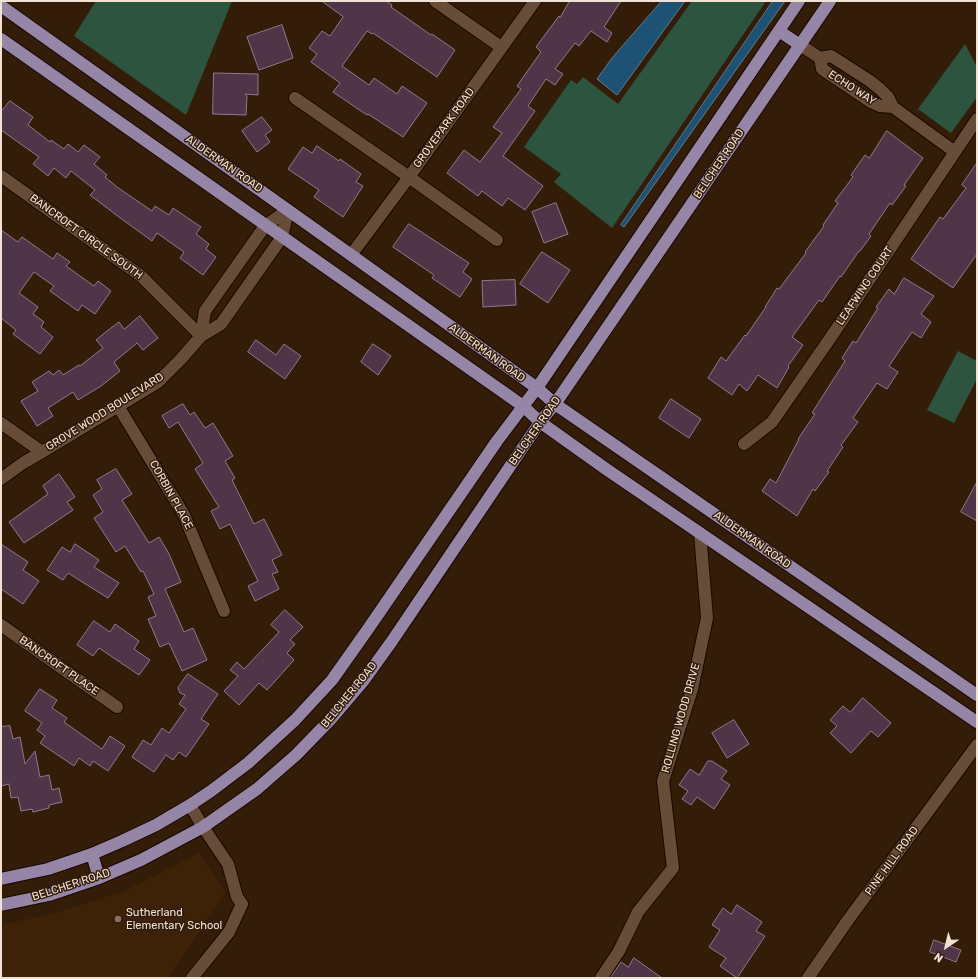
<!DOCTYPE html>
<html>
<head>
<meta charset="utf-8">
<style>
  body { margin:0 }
  #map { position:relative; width:978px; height:979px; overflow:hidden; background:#331d09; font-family:Rubik,sans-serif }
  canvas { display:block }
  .frame { position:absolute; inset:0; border:2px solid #f1e2d6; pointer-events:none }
  .north { position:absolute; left:926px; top:927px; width:40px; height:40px; -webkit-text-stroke:3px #331d09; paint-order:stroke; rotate:215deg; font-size:11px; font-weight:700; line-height:16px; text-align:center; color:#f1e2d6 }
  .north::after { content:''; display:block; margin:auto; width:14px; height:18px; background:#f1e2d6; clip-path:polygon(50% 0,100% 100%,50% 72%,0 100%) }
</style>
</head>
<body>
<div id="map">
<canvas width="978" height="979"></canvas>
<div class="frame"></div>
<div class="north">N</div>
</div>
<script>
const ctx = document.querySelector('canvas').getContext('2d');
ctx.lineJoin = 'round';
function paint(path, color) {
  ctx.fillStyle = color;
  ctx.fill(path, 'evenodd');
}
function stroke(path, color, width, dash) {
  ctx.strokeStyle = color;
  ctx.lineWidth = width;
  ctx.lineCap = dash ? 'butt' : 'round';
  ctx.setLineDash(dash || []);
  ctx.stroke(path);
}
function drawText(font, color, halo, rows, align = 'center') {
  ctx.font = font + ' Rubik,sans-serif';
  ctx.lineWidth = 3;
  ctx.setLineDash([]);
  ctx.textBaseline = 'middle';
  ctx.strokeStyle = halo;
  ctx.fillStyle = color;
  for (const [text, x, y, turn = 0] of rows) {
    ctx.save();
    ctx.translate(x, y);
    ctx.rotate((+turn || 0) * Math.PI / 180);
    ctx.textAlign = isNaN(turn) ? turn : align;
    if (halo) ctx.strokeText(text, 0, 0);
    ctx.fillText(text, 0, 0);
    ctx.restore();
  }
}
paint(new Path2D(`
  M 199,853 L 226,893 L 168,978 L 1,978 L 1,925 L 55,913 L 125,891 Z`), '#3d2207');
paint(new Path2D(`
  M 96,1 L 232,1 L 186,115 L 74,36 Z
  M 692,1 L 766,1 L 612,228 L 554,182 L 561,174 L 524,147 L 571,80 L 577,84 L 583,77 L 618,104 Z
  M 965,44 L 977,67 L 977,97 L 951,133 L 918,109 Z
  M 958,351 L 977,361 L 977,379 L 954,423 L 927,410 Z`), '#2c543e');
const water = new Path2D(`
  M 662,1 L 685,1 L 617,95 L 597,79 L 612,58 Z
  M 773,1 L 785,1 L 624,227 L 621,225 Z`);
paint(water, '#1e5274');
stroke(water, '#5d7d91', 1);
const building = new Path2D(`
  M 322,1 L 386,1 L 392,5 L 391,7 L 431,35 L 432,34 L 455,50 L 437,77 L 373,33 L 372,34 L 367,31 L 342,66 L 369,85 L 374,78 L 397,94 L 402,86 L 427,103 L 403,137 L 368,114 L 367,115 L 333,92 L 340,83 L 311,62 L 317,54 L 309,48 L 322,31 L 330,36 L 343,17 Z
  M 570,1 L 621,1 L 604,27 L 612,33 L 607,42 L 591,31 L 579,46 L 575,43 L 555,69 L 563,74 L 555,85 L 546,79 L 528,106 L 535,111 L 503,156 L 543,186 L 525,210 L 508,198 L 502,206 L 482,191 L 478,196 L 447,173 L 464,150 L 480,162 L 502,133 L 493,127 L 521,89 L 517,86 L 541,52 L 536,47 L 559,16 L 560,17 Z
  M 282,25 L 293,58 L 259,70 L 247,37 Z
  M 214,73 L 258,74 L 258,95 L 245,94 L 247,96 L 246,115 L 213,114 Z
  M 10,101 L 33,117 L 28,125 L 50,142 L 51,140 L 64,149 L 68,144 L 78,152 L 84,145 L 100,157 L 94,164 L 107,175 L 105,177 L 117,187 L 152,211 L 155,206 L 169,215 L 173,208 L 201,227 L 196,234 L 209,244 L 206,249 L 216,257 L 203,275 L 180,258 L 184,252 L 157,233 L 152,241 L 123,220 L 90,195 L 95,190 L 71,171 L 66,178 L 54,168 L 48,176 L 33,164 L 39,157 L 1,130 L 1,112 Z
  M 262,117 L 272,130 L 265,135 L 270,142 L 257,152 L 242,131 Z
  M 887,131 L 923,158 L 904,185 L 906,186 L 892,205 L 890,203 L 869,234 L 871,236 L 860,251 L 859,251 L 841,277 L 840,276 L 822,302 L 819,300 L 792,337 L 803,345 L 788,366 L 789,367 L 777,388 L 758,375 L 747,391 L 739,384 L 732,395 L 708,378 L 721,357 L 726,361 L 745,335 L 746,336 L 766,307 L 765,307 L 777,288 L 779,289 L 806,253 L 805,252 L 824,226 L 823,225 L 838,203 L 835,201 L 853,177 L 851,175 L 865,155 L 869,158 Z
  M 317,146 L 339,161 L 340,159 L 361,174 L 356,182 L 363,186 L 343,217 L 314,197 L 319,190 L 288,169 L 303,147 L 312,153 Z
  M 977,163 L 977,254 L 953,288 L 911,259 L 940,217 L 943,219 L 966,188 L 962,185 Z
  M 556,203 L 568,234 L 544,243 L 532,212 Z
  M 409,224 L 469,263 L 463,272 L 472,279 L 460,297 L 432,278 L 434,275 L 393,247 Z
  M 1,230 L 18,242 L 22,237 L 53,259 L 57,253 L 70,262 L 66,266 L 94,286 L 98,281 L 111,291 L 95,314 L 82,305 L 78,311 L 50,291 L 54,286 L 34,272 L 19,293 L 38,307 L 33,314 L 44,322 L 41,327 L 53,337 L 40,354 L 13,334 L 16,330 L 1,318 Z
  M 542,252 L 570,270 L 548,303 L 520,284 Z
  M 904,278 L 934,296 L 921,314 L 931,322 L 921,338 L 912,332 L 889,366 L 898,372 L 887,389 L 877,383 L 853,418 L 858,422 L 841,445 L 843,447 L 827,471 L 829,472 L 815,491 L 813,489 L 797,516 L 762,491 L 770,479 L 776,483 L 799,439 L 798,439 L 815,414 L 812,413 L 845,361 L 842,358 L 853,341 L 856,343 L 878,308 L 876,307 L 889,289 L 894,294 Z
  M 515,280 L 516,305 L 483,307 L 482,281 Z
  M 140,316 L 158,338 L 143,350 L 137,343 L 114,362 L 120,371 L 101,386 L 78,400 L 73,392 L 48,408 L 53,416 L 37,426 L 21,401 L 38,391 L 32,382 L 49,371 L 53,375 L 59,370 L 63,375 L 79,365 L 80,366 L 103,348 L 96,340 L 107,331 L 119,322 L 124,329 Z
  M 256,340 L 276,355 L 284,344 L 301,356 L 285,379 L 248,352 Z
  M 373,344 L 391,356 L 378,375 L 361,362 Z
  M 671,399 L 701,419 L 689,438 L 659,418 Z
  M 183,404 L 190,415 L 194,412 L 205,428 L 213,423 L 233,456 L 225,461 L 235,478 L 232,480 L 254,524 L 264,519 L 282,555 L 272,560 L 278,572 L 272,574 L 279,589 L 255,601 L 248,586 L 258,581 L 230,524 L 220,529 L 211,511 L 219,507 L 195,469 L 203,463 L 178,422 L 169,428 L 162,416 Z
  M 116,469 L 132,494 L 122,500 L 149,543 L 159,537 L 169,554 L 181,582 L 165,589 L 184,632 L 193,628 L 207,660 L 182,671 L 169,643 L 160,647 L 148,619 L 156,616 L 148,597 L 154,594 L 143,571 L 141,572 L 125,546 L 116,552 L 94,518 L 103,512 L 93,495 L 102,489 L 97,480 Z
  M 59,474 L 75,497 L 67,502 L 73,510 L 24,543 L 9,522 L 48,494 L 43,486 Z
  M 977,482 L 977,521 L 961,512 Z
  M 1,544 L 28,562 L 23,570 L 39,581 L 23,604 L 1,589 Z
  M 75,544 L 99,560 L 94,567 L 119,583 L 108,598 L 68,573 L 63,580 L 47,570 L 62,547 L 70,552 Z
  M 285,610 L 303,627 L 290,640 L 295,644 L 287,653 L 294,660 L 267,690 L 259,683 L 239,705 L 224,691 L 238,676 L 230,670 L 237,662 L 244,669 L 266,646 L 279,632 L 271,625 Z
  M 94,621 L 110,632 L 115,624 L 139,641 L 134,649 L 150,660 L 139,675 L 99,648 L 93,656 L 77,645 Z
  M 188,674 L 218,694 L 201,719 L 209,724 L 186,757 L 179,752 L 173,760 L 166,755 L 154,772 L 132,757 L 143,740 L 151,745 L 162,728 L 169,733 L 186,709 L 179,704 L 185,695 L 180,693 L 178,688 Z
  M 40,689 L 57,700 L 52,708 L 67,718 L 64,722 L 102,749 L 110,736 L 125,746 L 108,771 L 93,761 L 90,766 L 79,758 L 74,766 L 40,743 L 45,736 L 37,730 L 42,723 L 25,711 Z
  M 863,698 L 891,723 L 878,737 L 871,731 L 851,753 L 830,733 L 837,726 L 830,720 L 843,706 L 850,712 Z
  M 734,720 L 749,744 L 727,758 L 712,733 Z
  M 10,726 L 13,739 L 20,737 L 25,764 L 35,751 L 40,777 L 49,775 L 52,790 L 59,788 L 62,802 L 49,805 L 49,808 L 33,812 L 32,809 L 21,811 L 18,797 L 11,798 L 9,784 L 1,786 L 1,727 Z
  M 708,761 L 712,761 L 727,771 L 721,779 L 730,785 L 714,809 L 697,797 L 691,805 L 682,799 L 688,791 L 679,785 L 690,769 L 699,775 Z
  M 737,905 L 762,922 L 756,931 L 765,936 L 737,978 L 720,966 L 726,958 L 709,947 L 720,930 L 712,925 L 723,908 L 731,914 Z
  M 934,940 L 961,950 L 956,962 L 930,952 Z
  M 634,958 L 662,978 L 610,978 L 621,962 L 628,967 Z`);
paint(building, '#4f3548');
stroke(building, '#94778c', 1);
const minor = new Path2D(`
  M 435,1 L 501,47
  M 800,45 L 820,58 L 831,56 L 870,81 L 880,89 L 888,97 L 893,107 L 955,152
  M 820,58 L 822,69 L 871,102 L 880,106 L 893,107
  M 295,98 L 409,177 L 497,240
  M 1,176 L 141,276 L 201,336
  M 351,255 L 409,177 L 535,1
  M 118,406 L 184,515 L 224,611
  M 1,423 L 42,452
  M 744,444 L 772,422 L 831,337 L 977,119
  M 1,479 L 23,463 L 42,452 L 158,382 L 181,359 L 201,336 L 221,324 L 282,237 L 288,210 L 265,226 L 205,311 L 201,336
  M 1,625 L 117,707
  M 190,805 L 203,827 L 228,864 L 237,897 L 242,904 L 229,932 L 192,978
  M 601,978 L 619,951 L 638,912 L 673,868 L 663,781 L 692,689 L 707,618 L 700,533
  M 808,978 L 848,920 L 977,745`);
const major = new Path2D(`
  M 1,6 L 351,255 L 537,388 L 555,404 L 977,695
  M 779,31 L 800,45
  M 1,39 L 523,406 L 540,422 L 606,469 L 977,722
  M 92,854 L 99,878
  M 1,879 L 48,869 L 92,854 L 122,841 L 156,825 L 190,805 L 211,791 L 248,763 L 295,720 L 332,680 L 368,629 L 497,441 L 537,388 L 799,1
  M 1,905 L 49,895 L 99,878 L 141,860 L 203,827 L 257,789 L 296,755 L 330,720 L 364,680 L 392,641 L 540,422 L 555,404 L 830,1`);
stroke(minor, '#1a0700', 14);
stroke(major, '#1a0700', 14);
stroke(minor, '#674d38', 12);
stroke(major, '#9585a7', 12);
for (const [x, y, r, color] of [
  [118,919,4,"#8d6e63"]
]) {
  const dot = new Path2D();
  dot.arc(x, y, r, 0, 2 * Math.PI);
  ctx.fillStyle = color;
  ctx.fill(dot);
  stroke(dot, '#331d09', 1.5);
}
drawText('11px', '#f1e2d6', '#331d09', [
  ["ECHO WAY",852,88,33],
  ["GROVEPARK ROAD",444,128,-54],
  ["ALDERMAN ROAD",224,164,35],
  ["BELCHER ROAD",719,164,-56],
  ["BANCROFT CIRCLE SOUTH",86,237,36],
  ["LEAFWING COURT",865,286,-56],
  ["ALDERMAN ROAD",487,353,36],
  ["GROVE WOOD BOULEVARD",105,412,-32],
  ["BELCHER ROAD",535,431,-55],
  ["CORBIN PLACE",171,495,61],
  ["ALDERMAN ROAD",752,540,35],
  ["BANCROFT PLACE",59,666,35],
  ["BELCHER ROAD",349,695,-51],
  ["ROLLING WOOD DRIVE",681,718,-74],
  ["PINE HILL ROAD",892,861,-54],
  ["BELCHER ROAD",71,885,-18]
]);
drawText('11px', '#f1e2d6', '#331d09', [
  ["Sutherland",126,913],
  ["Elementary School",126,926]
], 'left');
</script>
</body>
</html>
